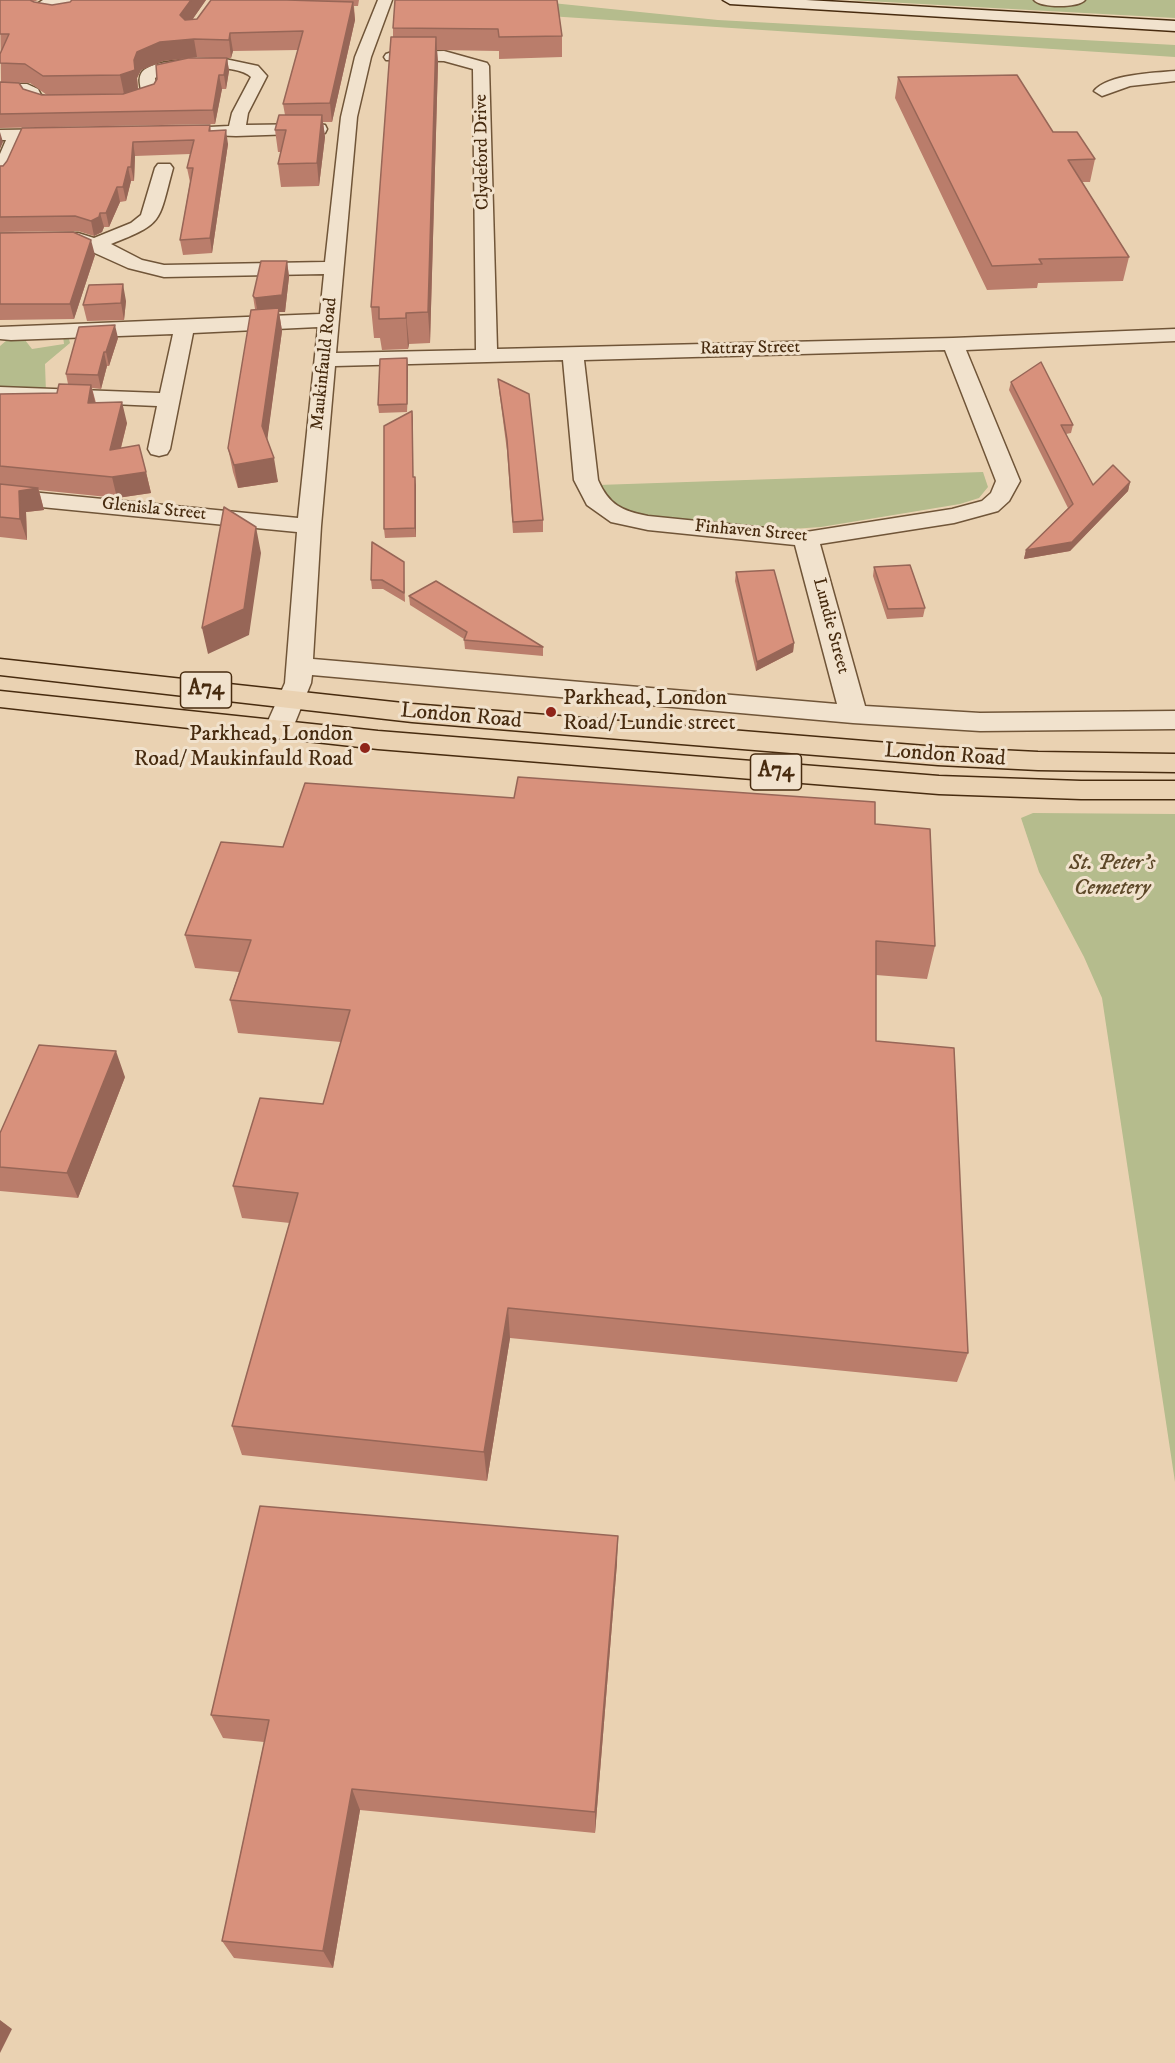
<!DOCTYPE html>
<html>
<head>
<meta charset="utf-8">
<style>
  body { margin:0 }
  canvas { display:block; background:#ead2b2 }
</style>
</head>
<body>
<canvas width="1175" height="2063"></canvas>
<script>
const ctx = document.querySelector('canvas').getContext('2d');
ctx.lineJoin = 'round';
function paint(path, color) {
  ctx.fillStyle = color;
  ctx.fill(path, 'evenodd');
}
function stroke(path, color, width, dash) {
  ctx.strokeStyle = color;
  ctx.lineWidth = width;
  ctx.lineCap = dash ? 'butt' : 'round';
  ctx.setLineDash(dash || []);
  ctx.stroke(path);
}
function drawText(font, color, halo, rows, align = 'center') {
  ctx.font = font + ' "IM FELL DW Pica",serif';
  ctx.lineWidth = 6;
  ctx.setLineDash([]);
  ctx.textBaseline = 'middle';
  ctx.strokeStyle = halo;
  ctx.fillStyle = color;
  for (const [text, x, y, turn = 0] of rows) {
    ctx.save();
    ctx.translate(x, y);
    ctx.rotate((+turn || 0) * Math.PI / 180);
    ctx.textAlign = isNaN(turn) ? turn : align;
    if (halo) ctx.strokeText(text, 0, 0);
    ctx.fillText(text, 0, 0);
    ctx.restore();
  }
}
paint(new Path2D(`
  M 523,0 L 718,20 L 1175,45 L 1175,57 L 472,11 Z
  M 849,0 L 1175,0 L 1175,18 Z
  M 68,335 L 70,343 L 45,364 L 46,393 L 0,391 L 0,346 L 7,340 L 25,340 L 32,349 L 64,344 L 63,336 Z
  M 983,472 L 988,487 L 979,498 L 960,504 L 821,527 L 792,529 L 633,515 L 613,502 L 598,485 Z
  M 1033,813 L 1175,814 L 1175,1482 L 1102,998 L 1084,957 L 1039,872 L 1021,818 Z`), '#b5bc8d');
const street = new Path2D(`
  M 43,0 L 76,0 L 84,8 C 72,23 40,26 28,10 ZM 58,6 L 68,8 L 56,12 L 45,10 Z
  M 378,0 L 392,0 L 371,57 L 357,117 L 336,353 L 476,350 L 473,69 L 444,61 L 386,60 L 384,57 L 386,54 L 392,52 L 444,51 L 487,63 L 489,66 L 497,349 L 953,338 L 1175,329 L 1175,341 L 966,350 L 1020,481 L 1009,501 L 998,511 L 954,523 L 820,544 L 865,706 L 980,713 L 1175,711 L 1175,729 L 980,731 L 853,723 L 312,675 L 311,683 L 292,730 L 288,736 L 278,739 L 268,736 L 264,730 L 285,683 L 297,532 L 0,503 L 0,489 L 298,518 L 318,327 L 193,333 L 170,449 L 167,454 L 159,456 L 151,454 L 148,449 L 157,406 L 0,399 L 0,387 L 160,393 L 173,334 L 11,340 L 0,339 L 0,327 L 320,314 L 324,274 L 164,277 L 128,268 L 77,245 L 0,246 L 0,234 L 78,233 L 94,238 L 131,223 L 141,215 L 155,168 L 158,164 L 170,164 L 173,168 C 158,222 165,223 111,244 L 142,260 L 164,265 L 325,262 L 341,117 L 355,57 ZM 945,350 L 996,481 L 991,493 L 982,501 L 952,509 L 806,532 L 648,516 C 622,511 609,505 598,480 L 584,360 ZM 563,360 L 574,480 L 587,505 L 611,522 L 648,530 L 795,545 L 837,704 L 313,659 L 321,526 L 335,366 Z
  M 1034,0 L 1085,0 C 1078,8 1041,8 1034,0 Z
  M 225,59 L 258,66 L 267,76 L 248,113 L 246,125 L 319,124 L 325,125 L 327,129 L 325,133 L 236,136 L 209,135 L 207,131 L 209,127 L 229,126 L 232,113 L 251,77 C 235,62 172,67 155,78 L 157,93 L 155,96 L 126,106 L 46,107 L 27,101 L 24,94 L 0,94 L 0,84 L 27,84 L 38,89 L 41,95 L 47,97 L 124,96 L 141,90 C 140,84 138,78 142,72 C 154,58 207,59 225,59 Z
  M 1175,71 L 1175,81 L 1130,86 L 1102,96 L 1094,91 C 1108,74 1154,73 1175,71 Z
  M 64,129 L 70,130 L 73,134 L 70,138 L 23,140 L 9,174 L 6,178 L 0,179 L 0,154 L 6,140 L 0,140 L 0,130 Z`);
const secondary = new Path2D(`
  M 723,0 L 806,0 L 1175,21 L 1175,31 L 730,4 Z`);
const primary = new Path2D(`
  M 0,659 L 412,704 L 938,747 L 1038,752 L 1175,754 L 1175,772 L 1038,770 L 938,765 L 412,722 L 0,675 Z
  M 0,691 L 378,731 L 939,776 L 1081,781 L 1175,781 L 1175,799 L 1081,799 L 939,794 L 378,749 L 0,707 Z`);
stroke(street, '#705538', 3);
stroke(secondary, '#472b0f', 3);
stroke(primary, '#472b0f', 3);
paint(street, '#f1e2cd');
paint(secondary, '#f1e2cd');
paint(primary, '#ead2b2');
paint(new Path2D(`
  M 0,0 L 38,0 L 33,2 L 52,5 L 206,0 L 192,20 L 197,19 L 211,0 L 359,0 L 358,6 L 354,6 L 355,20 L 332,122 L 323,122 L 325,137 L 319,186 L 281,187 L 278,164 L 281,152 L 278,152 L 275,130 L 285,115 L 283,104 L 298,50 L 233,51 L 231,58 L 227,58 L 229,71 L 226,89 L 222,89 L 215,124 L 0,128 L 0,82 L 42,95 L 123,94 L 154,84 L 188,58 L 163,61 L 141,70 L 137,78 L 138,89 L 124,94 L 47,95 L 30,83 L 1,82 ZM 197,57 L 220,58 L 188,58 Z
  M 395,0 L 562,36 L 562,57 L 499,59 L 499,51 L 437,50 L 438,63 L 430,343 L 409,344 L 408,349 L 382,350 L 380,338 L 374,338 L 371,307 L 393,37 L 393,28 Z
  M 898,77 L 1095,159 L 1090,182 L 1082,182 L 1129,257 L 1123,281 L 1038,283 L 1037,288 L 987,290 L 895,98 Z
  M 210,125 L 211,131 L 228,144 L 212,253 L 183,255 L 180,240 L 190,182 L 187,168 L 190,154 L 135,156 L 134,181 L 131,181 L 126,201 L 120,202 L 109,227 L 104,227 L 102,232 L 94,236 L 78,231 L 0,232 L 0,166 Z
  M 0,233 L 95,255 L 74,319 L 0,320 Z
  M 287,261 L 289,277 L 285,312 L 279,312 L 282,331 L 267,439 L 278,482 L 238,488 L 233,472 L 228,448 L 255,309 L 253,296 Z
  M 126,301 L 124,320 L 87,321 L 83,305 Z
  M 118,338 L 109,366 L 107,366 L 101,389 L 92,388 L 96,403 L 127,423 L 121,448 L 146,472 L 151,493 L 117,498 L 39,490 L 44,510 L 26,512 L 27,540 L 0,537 L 0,394 L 57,393 L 68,384 L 66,374 Z
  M 408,366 L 407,412 L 379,413 L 378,405 Z
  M 498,379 L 543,520 L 543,532 L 513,533 L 507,451 L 499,390 Z
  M 1011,382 L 1073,425 L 1071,433 L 1066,434 L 1093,485 L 1130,482 L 1128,491 L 1070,551 L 1024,559 L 1026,550 L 1068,508 L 1009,390 Z
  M 413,420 L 413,477 L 416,486 L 416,537 L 385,538 L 384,529 Z
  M 874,567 L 925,608 L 923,617 L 887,619 L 873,576 Z
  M 404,571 L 405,602 L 383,589 L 372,589 L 371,580 Z
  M 736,572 L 794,643 L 793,652 L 756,671 L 735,581 Z
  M 409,596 L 543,647 L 543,656 L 465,649 L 464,639 L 410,605 Z
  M 875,824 L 935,946 L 927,979 L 876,975 L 876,1041 L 968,1353 L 957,1382 L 510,1338 L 487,1481 L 242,1455 L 232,1426 L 290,1223 L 242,1218 L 233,1186 L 323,1104 L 341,1042 L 238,1033 L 230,1000 L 239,972 L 195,968 L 185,935 L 283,847 Z
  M 125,1077 L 78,1198 L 0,1191 L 0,1133 Z
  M 617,1563 L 595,1833 L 360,1810 L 333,1968 L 234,1958 L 222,1941 L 264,1742 L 223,1738 L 211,1715 Z`), '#ba7d6b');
paint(new Path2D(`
  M 191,0 L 206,0 L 183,33 L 180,15 Z
  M 353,2 L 355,20 L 332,122 L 330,103 Z
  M 230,33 L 233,51 L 231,58 L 229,40 Z
  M 436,37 L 438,63 L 430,343 L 428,312 Z
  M 194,39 L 197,57 L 163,61 L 141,70 L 137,78 L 138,89 L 124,94 L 120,75 L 137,52 L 160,42 Z
  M 227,58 L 229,71 L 226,89 L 224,75 Z
  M 219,75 L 222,89 L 215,124 L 213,110 Z
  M 322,115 L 325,137 L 319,186 L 317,163 Z
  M 226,130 L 228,144 L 212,253 L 210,238 Z
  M 0,132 L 3,142 L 0,149 Z
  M 133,142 L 135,156 L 134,181 L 131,167 Z
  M 128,167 L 131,181 L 126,201 L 123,187 Z
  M 117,187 L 120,202 L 109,227 L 106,213 Z
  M 100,213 L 104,227 L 102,232 L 94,236 L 91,221 Z
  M 91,240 L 95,255 L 74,319 L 70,304 Z
  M 287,261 L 289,277 L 285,312 L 279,312 L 282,331 L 266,449 L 262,426 L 258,314 L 255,298 Z
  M 123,284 L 126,301 L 124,320 L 121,303 Z
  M 406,313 L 409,344 L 408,349 L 406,318 Z
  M 115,325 L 118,338 L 109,366 L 106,352 Z
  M 104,352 L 107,366 L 101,389 L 98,375 Z
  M 407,358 L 408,366 L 407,412 Z
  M 91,385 L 96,406 L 88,403 Z
  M 122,402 L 127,423 L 115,471 L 110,450 Z
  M 412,411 L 413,420 L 413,486 L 413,477 Z
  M 274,458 L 278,482 L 238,488 L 234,465 Z
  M 146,472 L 151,493 L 117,498 L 112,477 Z
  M 415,477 L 416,486 L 416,537 L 415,528 Z
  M 1130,482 L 1128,491 L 1070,551 L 1024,559 L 1026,550 Z
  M 38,488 L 44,510 L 26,512 L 27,540 L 20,519 L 19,491 Z
  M 256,527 L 261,553 L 249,635 L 208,654 L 202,628 Z
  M 794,643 L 793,652 L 756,671 L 757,662 Z
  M 116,1051 L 125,1077 L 78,1198 L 67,1173 Z
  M 508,1308 L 510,1338 L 487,1481 L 484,1452 Z
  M 618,1536 L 617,1563 L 595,1833 L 595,1812 Z
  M 352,1789 L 360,1810 L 333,1968 L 323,1951 Z
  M 0,2020 L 12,2029 L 0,2053 Z`), '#976657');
const building = new Path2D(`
  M 0,0 L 30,0 L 34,2 L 52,5 L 70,2 L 72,0 L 191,0 L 180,15 L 185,20 L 197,19 L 211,0 L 287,0 L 353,2 L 330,103 L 283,104 L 303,31 L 230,33 L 229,40 L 194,39 L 160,42 L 137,52 L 134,60 L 135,70 L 120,75 L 43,76 L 25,64 L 0,63 L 0,54 L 9,34 L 0,34 Z
  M 395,0 L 557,0 L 562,36 L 499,37 L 498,29 L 393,28 Z
  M 391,37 L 436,37 L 428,312 L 406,313 L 406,318 L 379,319 L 379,307 L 371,307 Z
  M 188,58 L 227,58 L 224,75 L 219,75 L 213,110 L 0,114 L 0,82 L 19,83 L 23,89 L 42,95 L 123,94 L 154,84 L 157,79 L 156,65 Z
  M 1017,75 L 1053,132 L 1077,132 L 1095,159 L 1068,160 L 1129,257 L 1039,259 L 1042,264 L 992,266 L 898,77 Z
  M 279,115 L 322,115 L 317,163 L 278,164 L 286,130 L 275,130 Z
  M 210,125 L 209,131 L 226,130 L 210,238 L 180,240 L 193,168 L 187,168 L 194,140 L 133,142 L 131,167 L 128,167 L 123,187 L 117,187 L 106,213 L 100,213 L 99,217 L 91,221 L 75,216 L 0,217 L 0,166 L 3,166 L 7,161 L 22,128 Z
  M 73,232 L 91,240 L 70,304 L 0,304 L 0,233 Z
  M 261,261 L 287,261 L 282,295 L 255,298 L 253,296 Z
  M 123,284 L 121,303 L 83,305 L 89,285 Z
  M 279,308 L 262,426 L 274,458 L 234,465 L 228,448 L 251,310 Z
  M 115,325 L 106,352 L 104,352 L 98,375 L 66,374 L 79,327 Z
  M 407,358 L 407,404 L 378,405 L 380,359 Z
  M 1041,362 L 1073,425 L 1061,425 L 1093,485 L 1113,465 L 1130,482 L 1072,542 L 1026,550 L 1073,504 L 1011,382 Z
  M 498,379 L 529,394 L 543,520 L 513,522 L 507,440 Z
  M 59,384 L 91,385 L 88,403 L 122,402 L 110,450 L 139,445 L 146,472 L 112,477 L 0,466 L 0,394 L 57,393 Z
  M 412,411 L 413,477 L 415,477 L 415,528 L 384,529 L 384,426 Z
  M 0,484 L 38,488 L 19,491 L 20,519 L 0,517 Z
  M 224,507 L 256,527 L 244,609 L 202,628 Z
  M 372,542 L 404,562 L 404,593 L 382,580 L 371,580 Z
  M 910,565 L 925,608 L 888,609 L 874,567 Z
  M 774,570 L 794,643 L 757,662 L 736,572 Z
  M 436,581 L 543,647 L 464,640 L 467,632 L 409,596 Z
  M 518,777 L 875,802 L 875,824 L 930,829 L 935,946 L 876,941 L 876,1041 L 954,1048 L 968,1353 L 508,1308 L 484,1452 L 232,1426 L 298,1193 L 233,1186 L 260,1098 L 323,1104 L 350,1010 L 230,1000 L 251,940 L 185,935 L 221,842 L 283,847 L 305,783 L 514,798 Z
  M 39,1045 L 116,1051 L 67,1173 L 0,1167 L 0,1133 Z
  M 260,1506 L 618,1536 L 595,1812 L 352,1789 L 323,1951 L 222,1941 L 269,1720 L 211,1715 Z`);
paint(building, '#d8917c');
stroke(building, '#976657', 1.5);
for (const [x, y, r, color] of [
  [551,712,6,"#8f2418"],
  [365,748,6,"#8f2418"]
]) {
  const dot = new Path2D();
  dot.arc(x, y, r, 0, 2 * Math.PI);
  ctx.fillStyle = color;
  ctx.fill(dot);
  stroke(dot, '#f1e2cd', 2);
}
drawText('18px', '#472b0f', '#f1e2cd', [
  ["Clydeford Drive",483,152,-91],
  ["Rattray Street",750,349,-1],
  ["Maukinfauld Road",325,364,-84],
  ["Glenisla Street",154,510,6],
  ["Finhaven Street",751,532,5],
  ["Lundie Street",830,626,75]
]);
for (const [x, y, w] of [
  [206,690,51],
  [776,772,51]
]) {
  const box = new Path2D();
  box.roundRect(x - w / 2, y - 18, w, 36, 4.5);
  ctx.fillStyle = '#f1e2cd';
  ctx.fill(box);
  stroke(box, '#472b0f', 1.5);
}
drawText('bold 21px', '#472b0f', null, [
  ["A74",206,690],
  ["A74",776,772]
]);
drawText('22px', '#472b0f', '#f1e2cd', [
  ["Parkhead, London",563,699],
  ["Road/ Lundie street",563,724],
  ["Parkhead, London",353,735,"right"],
  ["Road/ Maukinfauld Road",353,760,"right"]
], 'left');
drawText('22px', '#472b0f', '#f1e2cd', [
  ["London Road",461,717,5],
  ["London Road",945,756,4]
]);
drawText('italic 22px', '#5d4828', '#f1e2cd', [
  ["St. Peter's",1112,864],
  ["Cemetery",1112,889]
]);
</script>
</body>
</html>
